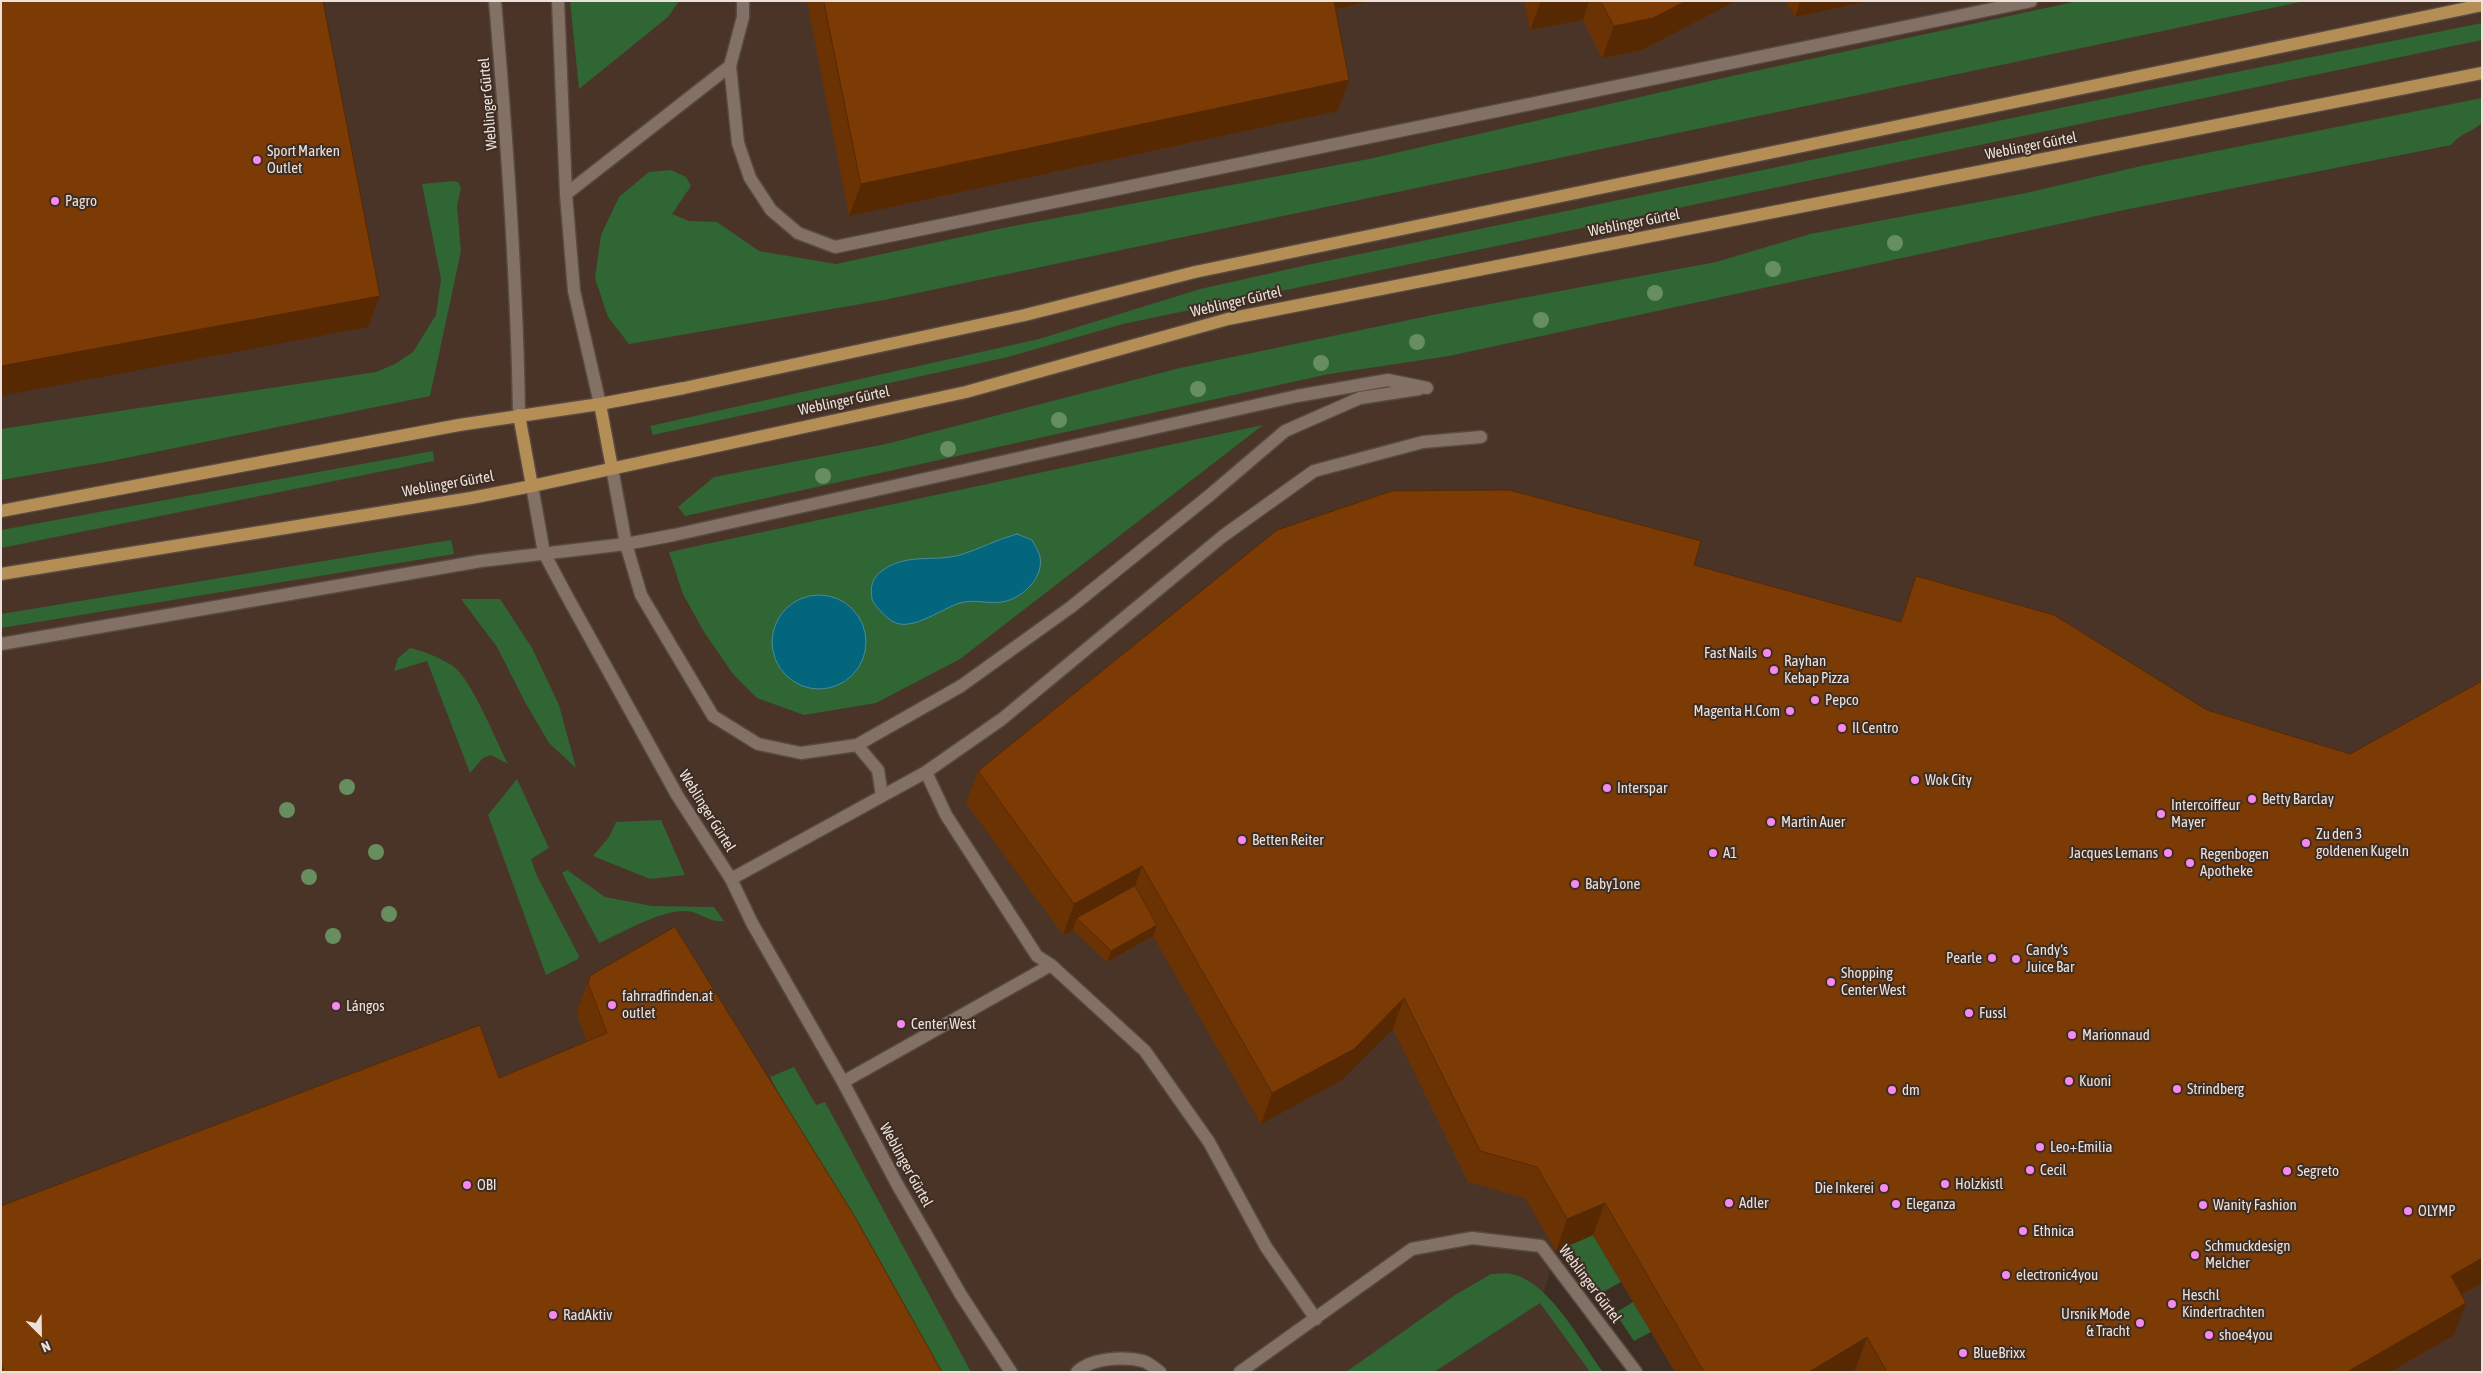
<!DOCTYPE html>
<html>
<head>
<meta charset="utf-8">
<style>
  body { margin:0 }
  #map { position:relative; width:2483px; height:1373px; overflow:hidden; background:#3d2d23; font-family:"Asap Condensed",sans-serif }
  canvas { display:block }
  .frame { position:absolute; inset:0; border:2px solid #ece1db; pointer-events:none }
  .north { position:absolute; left:15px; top:1308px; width:50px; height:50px; -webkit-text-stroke:4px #3d2d23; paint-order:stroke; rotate:157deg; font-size:14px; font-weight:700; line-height:20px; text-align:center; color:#ece1db }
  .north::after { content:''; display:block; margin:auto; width:18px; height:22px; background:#ece1db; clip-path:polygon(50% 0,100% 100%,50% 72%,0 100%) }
</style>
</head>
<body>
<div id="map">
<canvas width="2483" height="1373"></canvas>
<div class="frame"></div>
<div class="north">N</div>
</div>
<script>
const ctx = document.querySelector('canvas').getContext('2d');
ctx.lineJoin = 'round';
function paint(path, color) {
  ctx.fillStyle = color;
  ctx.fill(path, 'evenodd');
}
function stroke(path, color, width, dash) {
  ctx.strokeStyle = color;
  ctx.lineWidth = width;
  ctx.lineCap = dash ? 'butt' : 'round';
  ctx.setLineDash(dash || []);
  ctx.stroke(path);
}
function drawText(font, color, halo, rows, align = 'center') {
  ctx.font = font + ' "Asap Condensed",sans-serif';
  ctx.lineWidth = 4;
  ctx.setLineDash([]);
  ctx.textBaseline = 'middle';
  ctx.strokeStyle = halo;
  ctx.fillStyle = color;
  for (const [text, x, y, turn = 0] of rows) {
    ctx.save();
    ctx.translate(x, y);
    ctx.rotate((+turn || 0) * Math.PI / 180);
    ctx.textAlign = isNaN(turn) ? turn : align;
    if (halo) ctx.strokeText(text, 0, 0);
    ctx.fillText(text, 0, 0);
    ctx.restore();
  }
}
paint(new Path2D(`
  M 1,1 L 2482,1 L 2482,1372 L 1675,1372 L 1593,1235 L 1556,1251 L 1541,1303 L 1590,1372 L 1,1372 Z`), '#4a3427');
paint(new Path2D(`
  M 570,1 L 679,1 L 668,17 L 579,89 Z
  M 2078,1 L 2305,1 L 884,300 L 629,344 L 608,317 L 595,278 L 601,235 L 619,197 L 649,172 L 671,170 L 686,177 L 691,186 L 672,214 L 689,221 L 717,222 L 759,251 L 836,264 L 1003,228 L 1369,159 L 1732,76 Z
  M 2482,23 L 2482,40 L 1123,324 L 1008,357 L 653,435 L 650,426 L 1039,339 L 1200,289 L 1307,265 L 2156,88 Z
  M 2482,98 L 2482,123 C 2472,132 2459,134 2451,145 L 2124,210 L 1449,356 L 1329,374 L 685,516 L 678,507 L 714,477 L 886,444 L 1180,368 L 1447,312 L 1716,262 L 1810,234 L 2026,193 L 2141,166 Z
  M 453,181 L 458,182 L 461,188 L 457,206 L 461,251 L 430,396 L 111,461 L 1,480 L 1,429 L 376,372 L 395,364 L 413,352 L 436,315 L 441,279 L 422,184 Z
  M 1263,425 L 960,659 L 876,703 L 804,715 L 757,698 L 733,674 L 704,632 L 683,594 L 669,552 Z
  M 433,451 L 434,461 L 1,548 L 1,530 Z
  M 451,540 L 454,554 L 1,628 L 1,614 Z
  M 461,599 L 500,599 L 532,648 L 559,705 L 576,768 L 549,743 L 525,702 L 497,647 Z
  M 410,648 C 425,651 440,658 453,666 C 472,680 496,741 508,764 L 491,755 L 483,758 L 470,773 L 427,661 L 394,671 L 398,658 Z
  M 517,779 L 549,848 L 531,859 L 537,876 L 579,956 L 578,959 L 546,975 L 488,815 Z
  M 661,820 L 685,875 L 650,879 L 593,856 L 609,837 L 616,822 Z
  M 567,870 L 605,897 L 652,906 L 714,907 L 724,921 C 709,923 700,912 687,911 C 661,909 622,933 599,943 L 562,873 Z
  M 794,1067 L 816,1105 L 825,1102 L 971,1372 L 928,1372 L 770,1077 Z
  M 1593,1235 L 1621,1282 L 1601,1293 L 1569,1245 Z
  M 1491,1274 C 1497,1274 1505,1273 1511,1274 C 1549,1281 1581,1342 1603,1372 L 1590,1372 L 1540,1303 L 1434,1372 L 1346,1372 L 1455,1295 Z
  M 1633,1302 L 1651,1332 L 1634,1341 L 1615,1313 Z`), '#306534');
const water = new Path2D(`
  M 1017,534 L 1032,540 C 1034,544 1037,549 1039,553 C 1047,576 1022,599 1002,602 C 988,604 974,599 960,603 C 943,608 914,630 896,623 C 889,621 874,606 872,599 C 870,586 872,578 883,570 C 907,553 933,562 960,555 C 980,549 997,539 1017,534 Z
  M772 642a47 47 0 1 1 94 0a47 47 0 1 1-94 0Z`);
paint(water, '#03667d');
stroke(water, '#498b99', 1);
const minor = new Path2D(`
  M 495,1 C 507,139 517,276 519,415
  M 558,1 L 566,194 L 574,291 L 600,404
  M 743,1 L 743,17 L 730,66 L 738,143 L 750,178 L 771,210 L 798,233 L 835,247 L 2031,1
  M 566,194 L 730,66
  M 612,468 L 626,544 L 641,595 L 713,716 L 758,744 L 801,753 L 857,745 L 961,686 L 1071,607 L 1210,495 L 1285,431 L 1360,398 L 1419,389
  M 532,486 L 544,553 L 568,598 L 677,795 L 731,879 L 752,923 L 843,1082 L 897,1184 L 961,1295 L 1011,1372
  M 1,644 L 481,561 L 626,544 L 674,535 L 1297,396 L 1388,380 L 1427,388
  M 857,745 L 878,770 L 882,796
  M 926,772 L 946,815 L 1037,956 L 1051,965 L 1145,1051 L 1209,1142 L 1266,1247 L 1316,1319
  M 731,879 L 926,772 L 1002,719 L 1223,536 L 1314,471 L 1423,442 L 1481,437
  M 843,1082 L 1051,965
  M 1077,1372 C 1091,1358 1124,1356 1143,1361 C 1149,1363 1155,1368 1160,1372
  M 1240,1372 L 1412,1249 L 1472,1238 L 1541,1246 L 1636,1372`);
const major = new Path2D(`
  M 600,404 L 612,468
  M 519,415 L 532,486
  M 1,511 L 459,425 L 600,404 L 684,388 L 1025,315 L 1195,272 L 2482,5
  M 1,574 L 471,498 L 532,486 L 966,392 L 1228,319 L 2482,73`);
stroke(minor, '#574a42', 15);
stroke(major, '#574a42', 15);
stroke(minor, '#847166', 12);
stroke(major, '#b58e56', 12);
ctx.fillStyle = '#678e5e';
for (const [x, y] of [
  [1895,243],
  [1773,269],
  [1655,293],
  [1541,320],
  [1417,342],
  [1321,363],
  [1198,389],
  [1059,420],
  [948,449],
  [823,476],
  [347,787],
  [287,810],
  [376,852],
  [309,877],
  [389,914],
  [333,936]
]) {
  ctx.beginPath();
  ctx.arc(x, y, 8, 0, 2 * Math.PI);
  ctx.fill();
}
paint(new Path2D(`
  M 807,1 L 1371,1 L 1336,9 L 1338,111 L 849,216 Z
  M 1524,1 L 1736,1 L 1642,50 L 1602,58 L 1583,20 L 1530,30 Z
  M 1786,1 L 1869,1 L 1795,17 Z
  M 1694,565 L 1900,622 L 1916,576 L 2482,1283 L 2461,1295 L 2454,1335 L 2390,1372 L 1858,1372 L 1856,1368 L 1850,1372 L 1675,1372 L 1593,1235 L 1556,1251 L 1525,1198 L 1468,1182 L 1393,1029 L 1342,1080 L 1261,1124 L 1153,936 L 1107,962 L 1073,930 L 1063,935 L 966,803 L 978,771 Z
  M 590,976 L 942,1372 L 1,1372 L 1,1206 L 499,1078 L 587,1042 L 577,1015 L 578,1008 Z`), '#6b3303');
paint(new Path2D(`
  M 1323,1 L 1371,1 L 1319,13 Z
  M 1541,1 L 1589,1 L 1583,20 L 1530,30 Z
  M 1686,1 L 1736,1 L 1642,50 L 1602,58 L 1614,26 Z
  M 1800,1 L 1869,1 L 1795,17 Z
  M 1349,80 L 1338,111 L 849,216 L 861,184 Z
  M 380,296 L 368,327 L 1,396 L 1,366 Z
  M 1142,866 L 1131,898 L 1077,918 L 1073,930 L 1063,935 L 1074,904 Z
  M 1157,925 L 1153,936 L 1107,962 L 1111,951 Z
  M 1404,998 L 1393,1029 L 1342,1080 L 1261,1124 L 1272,1093 Z
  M 1605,1203 L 1593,1235 L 1556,1251 L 1567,1219 Z
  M 2482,1258 L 2482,1283 L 2439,1307 L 2451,1276 Z
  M 2466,1303 L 2454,1335 L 2390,1372 L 2347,1372 Z
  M 1867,1337 L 1856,1368 L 1850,1372 L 1809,1372 Z`), '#572903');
const building = new Path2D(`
  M 1,1 L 323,1 L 380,296 L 1,366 Z
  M 824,1 L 1334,1 L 1349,80 L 861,184 Z
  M 1601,1 L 1686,1 L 1653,18 L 1614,26 Z
  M 1509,490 L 1701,541 L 1694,565 L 1901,622 L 1916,576 L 2054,615 L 2207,710 L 2350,754 L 2482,681 L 2482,1258 L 2451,1276 L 2466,1303 L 2347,1372 L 1887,1372 L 1867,1337 L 1809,1372 L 1704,1372 L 1605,1203 L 1567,1219 L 1537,1167 L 1480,1151 L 1404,998 L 1354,1049 L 1272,1093 L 1142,866 L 1074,904 L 978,771 L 1277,530 L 1392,491 Z
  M 1135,886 L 1157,925 L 1111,951 L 1077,918 Z
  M 675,927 L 855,1217 L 942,1372 L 4,1372 L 1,1363 L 1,1206 L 480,1025 L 499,1078 L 607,1033 L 588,983 L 590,976 Z`);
paint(building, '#7c3b04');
stroke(building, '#572903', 1);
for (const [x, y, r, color] of [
  [257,160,5,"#f788ec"],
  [55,201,5,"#f788ec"],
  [1767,653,5,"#f788ec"],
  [1774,670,5,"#f788ec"],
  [1815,700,5,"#f788ec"],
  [1790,711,5,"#f788ec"],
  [1842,728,5,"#f788ec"],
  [1915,780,5,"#f788ec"],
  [1607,788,5,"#f788ec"],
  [2252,799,5,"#f788ec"],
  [2161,814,5,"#f788ec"],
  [1771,822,5,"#f788ec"],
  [1242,840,5,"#f788ec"],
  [2306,843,5,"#f788ec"],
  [1713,853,5,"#f788ec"],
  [2168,853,5,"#f788ec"],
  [2190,863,5,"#f788ec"],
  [1575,884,5,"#f788ec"],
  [1992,958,5,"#f788ec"],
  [2016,959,5,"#f788ec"],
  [1831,982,5,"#f788ec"],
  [612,1005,5,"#f788ec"],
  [336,1006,5,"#f788ec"],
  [1969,1013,5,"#f788ec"],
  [901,1024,5,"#f788ec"],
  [2072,1035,5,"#f788ec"],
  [2069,1081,5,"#f788ec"],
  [2177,1089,5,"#f788ec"],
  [1892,1090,5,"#f788ec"],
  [2040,1147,5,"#f788ec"],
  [2030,1170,5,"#f788ec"],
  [2287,1171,5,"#f788ec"],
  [1945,1184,5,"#f788ec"],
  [467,1185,5,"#f788ec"],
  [1884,1188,5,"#f788ec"],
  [1729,1203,5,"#f788ec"],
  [1896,1204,5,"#f788ec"],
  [2203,1205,5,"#f788ec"],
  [2408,1211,5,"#f788ec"],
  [2023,1231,5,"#f788ec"],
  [2195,1255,5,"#f788ec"],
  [2006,1275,5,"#f788ec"],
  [2172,1304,5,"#f788ec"],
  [553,1315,5,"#f788ec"],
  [2140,1323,5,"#f788ec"],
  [2209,1335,5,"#f788ec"],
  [1963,1353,5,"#f788ec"]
]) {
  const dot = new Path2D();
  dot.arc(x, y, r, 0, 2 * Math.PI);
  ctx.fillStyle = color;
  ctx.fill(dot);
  stroke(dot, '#3d2d23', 2);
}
drawText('15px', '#ece1db', '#3d2d23', [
  ["Weblinger Gürtel",488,104,-95],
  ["Weblinger Gürtel",2031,146,-11],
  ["Weblinger Gürtel",1634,223,-11],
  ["Weblinger Gürtel",1236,302,-13],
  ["Weblinger Gürtel",844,401,-12],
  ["Weblinger Gürtel",448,484,-10],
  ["Weblinger Gürtel",707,811,58],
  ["Weblinger Gürtel",906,1165,61],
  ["Weblinger Gürtel",1590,1284,53]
]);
drawText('15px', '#ece1db', '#3d2d23', [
  ["Sport Marken",267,151],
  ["Outlet",267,168],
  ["Pagro",65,201],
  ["Fast Nails",1757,653,"right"],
  ["Rayhan",1784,661],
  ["Kebap Pizza",1784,678],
  ["Pepco",1825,700],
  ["Magenta H.Com",1780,711,"right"],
  ["Il Centro",1852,728],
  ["Wok City",1925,780],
  ["Interspar",1617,788],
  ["Betty Barclay",2262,799],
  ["Intercoiffeur",2171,805],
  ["Mayer",2171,822],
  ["Martin Auer",1781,822],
  ["Zu den 3",2316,834],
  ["goldenen Kugeln",2316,851],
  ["Betten Reiter",1252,840],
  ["A1",1723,853],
  ["Jacques Lemans",2158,853,"right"],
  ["Regenbogen",2200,854],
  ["Apotheke",2200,871],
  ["Baby1one",1585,884],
  ["Candy‘s",2026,950],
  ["Juice Bar",2026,967],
  ["Pearle",1982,958,"right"],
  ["Shopping",1841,973],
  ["Center West",1841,990],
  ["fahrradfinden.at",622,996],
  ["outlet",622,1013],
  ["Lángos",346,1006],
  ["Fussl",1979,1013],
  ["Center West",911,1024],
  ["Marionnaud",2082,1035],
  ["Kuoni",2079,1081],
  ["Strindberg",2187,1089],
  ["dm",1902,1090],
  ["Leo+Emilia",2050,1147],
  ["Cecil",2040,1170],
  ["Segreto",2297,1171],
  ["Holzkistl",1955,1184],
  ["OBI",477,1185],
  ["Die Inkerei",1874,1188,"right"],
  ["Adler",1739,1203],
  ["Eleganza",1906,1204],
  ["Wanity Fashion",2213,1205],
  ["OLYMP",2418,1211],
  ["Ethnica",2033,1231],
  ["Schmuckdesign",2205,1246],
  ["Melcher",2205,1263],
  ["electronic4you",2016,1275],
  ["Heschl",2182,1295],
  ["Kindertrachten",2182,1312],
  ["Ursnik Mode",2130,1314,"right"],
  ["& Tracht",2130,1331,"right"],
  ["RadAktiv",563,1315],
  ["shoe4you",2219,1335],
  ["BlueBrixx",1973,1353]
], 'left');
</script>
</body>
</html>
